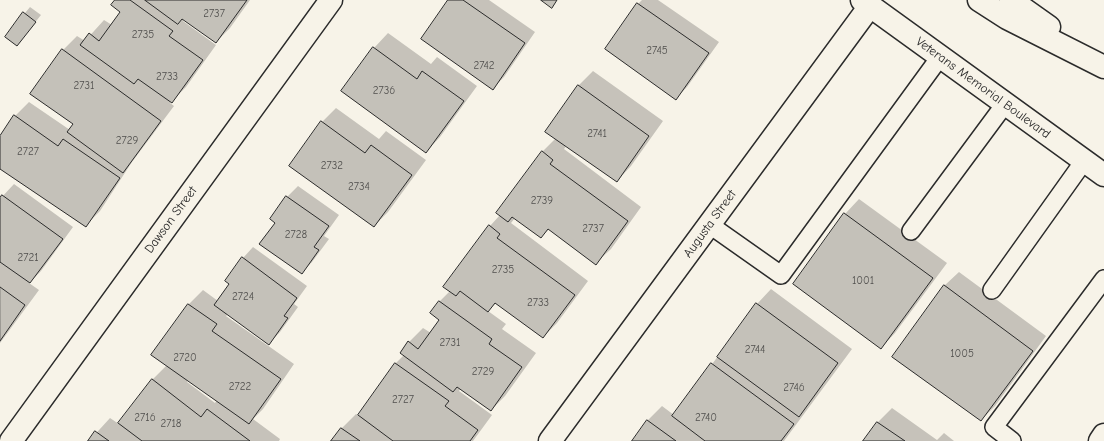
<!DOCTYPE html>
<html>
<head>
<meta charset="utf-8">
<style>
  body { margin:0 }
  canvas { display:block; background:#f7f3e8 }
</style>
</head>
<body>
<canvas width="1104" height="441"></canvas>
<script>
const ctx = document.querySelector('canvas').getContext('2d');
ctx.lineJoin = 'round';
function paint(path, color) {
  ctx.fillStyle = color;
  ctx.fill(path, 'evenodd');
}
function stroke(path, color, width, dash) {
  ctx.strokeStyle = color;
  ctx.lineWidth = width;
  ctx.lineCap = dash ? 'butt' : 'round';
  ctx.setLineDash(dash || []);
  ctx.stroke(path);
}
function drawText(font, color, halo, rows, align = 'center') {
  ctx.font = font + ' "Comic Neue",sans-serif';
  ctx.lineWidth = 4;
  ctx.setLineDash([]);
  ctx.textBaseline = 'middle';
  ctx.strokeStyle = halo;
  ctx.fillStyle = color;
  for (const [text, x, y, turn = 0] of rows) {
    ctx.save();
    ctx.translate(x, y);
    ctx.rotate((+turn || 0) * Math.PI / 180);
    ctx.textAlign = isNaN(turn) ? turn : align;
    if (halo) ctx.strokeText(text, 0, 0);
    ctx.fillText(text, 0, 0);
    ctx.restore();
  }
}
paint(new Path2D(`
  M 116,0 L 250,0 L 230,28 L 216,42 L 184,19 L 183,21 L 216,45 L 186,87 L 170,103 L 174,106 L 132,162 L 100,211 L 85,226 L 0,168 L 0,138 L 15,116 L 29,102 L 70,130 L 74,124 L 63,50 L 77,36 L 85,41 L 104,20 L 112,25 L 121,12 Z
  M 449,0 L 489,0 L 535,32 L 504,77 L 493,88 Z
  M 642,0 L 658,0 L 719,42 L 687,87 L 676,98 L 638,4 Z
  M 30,7 L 41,15 L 17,45 L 6,36 Z
  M 388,33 L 431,64 L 437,57 L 477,86 L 440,137 L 426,152 L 342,91 L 374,48 Z
  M 593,71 L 663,121 L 631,166 L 617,181 L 567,145 L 564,149 L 641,207 L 611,249 L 596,263 L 549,229 L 541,237 L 515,218 L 511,223 L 588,281 L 557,323 L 543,337 L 496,303 L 488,311 L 506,324 L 502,329 L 536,353 L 505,396 L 491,410 L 461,388 L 459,391 L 492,415 L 473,441 L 333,441 L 342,428 L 356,414 L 359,416 L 396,363 L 404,355 L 409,342 L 423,328 L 431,333 L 440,320 L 440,301 L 450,291 L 490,226 L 500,215 L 542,152 L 556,138 L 578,86 Z
  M 336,108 L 379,139 L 386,131 L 426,160 L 388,212 L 374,226 L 291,165 L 322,122 Z
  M 14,184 L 73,227 L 41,271 L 29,283 L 39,290 L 0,343 L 0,199 Z
  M 298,186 L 339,215 L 324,236 L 329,239 L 312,262 L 301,273 L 276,223 L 271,219 L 287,197 Z
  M 859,199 L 947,263 L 895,333 L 881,348 L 794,284 L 845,214 Z
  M 253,247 L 307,286 L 294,304 L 298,307 L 280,332 L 269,343 L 228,314 L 226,316 L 294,364 L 263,409 L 253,419 L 280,439 L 279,441 L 89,441 L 110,418 L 119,424 L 152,380 L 167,365 L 153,355 L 189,304 L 203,290 L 218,301 L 230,284 L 243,258 ZM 188,380 L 217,400 L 215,403 L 187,382 Z
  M 959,272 L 1046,336 L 995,406 L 981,420 L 944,286 Z
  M 771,289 L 852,349 L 784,441 L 633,441 L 647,421 L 662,406 L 674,415 L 757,304 Z
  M 892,408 L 937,440 L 944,433 L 954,441 L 865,441 L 878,422 Z`), '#0003');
const building = new Path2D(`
  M 115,0 L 130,0 L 173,31 L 169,36 L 203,60 L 172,103 L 138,79 L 134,84 L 80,45 L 89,33 L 99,41 L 120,12 L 111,5 Z
  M 145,0 L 247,0 L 216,43 L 182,19 L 178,24 Z
  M 448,0 L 463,0 L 525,43 L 493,90 L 421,39 Z
  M 541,0 L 557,0 L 552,8 Z
  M 637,3 L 709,53 L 676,100 L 605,49 Z
  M 23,12 L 36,22 L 17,46 L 5,37 Z
  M 373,47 L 417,79 L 422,71 L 464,101 L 426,153 L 341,91 Z
  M 62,49 L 161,121 L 123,173 L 67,132 L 73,124 L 30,94 Z
  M 578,85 L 649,136 L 617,182 L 545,132 Z
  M 14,115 L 58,146 L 63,139 L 120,178 L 86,227 L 0,169 L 0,136 Z
  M 321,121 L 365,153 L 371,145 L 412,175 L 374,227 L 289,166 Z
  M 542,151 L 553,160 L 550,164 L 628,221 L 596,265 L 548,229 L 541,238 L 512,217 L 508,222 L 496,213 Z
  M 2,195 L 63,239 L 30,283 L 0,262 L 0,198 Z
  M 286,196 L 329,226 L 314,247 L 319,250 L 302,274 L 259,244 L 275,223 L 270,219 Z
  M 844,213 L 933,278 L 881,349 L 793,284 Z
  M 489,225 L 500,234 L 497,238 L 575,295 L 543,338 L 495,303 L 488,312 L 460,291 L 456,296 L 443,287 Z
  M 242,257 L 297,298 L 284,316 L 288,318 L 269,345 L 214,305 L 229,284 L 225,281 Z
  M 944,285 L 1033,351 L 981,421 L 892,357 Z
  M 0,287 L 25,305 L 0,341 Z
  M 439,301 L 492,339 L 489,344 L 522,367 L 491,411 L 457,387 L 453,392 L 400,353 L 408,341 L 418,349 L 439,320 L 430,313 Z
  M 756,303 L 838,363 L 799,417 L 717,357 Z
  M 188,304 L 217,324 L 212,331 L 281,379 L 249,424 L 151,355 Z
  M 395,363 L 449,401 L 445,406 L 478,430 L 470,441 L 393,441 L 358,415 Z
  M 711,363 L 794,424 L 781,441 L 705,441 L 672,416 Z
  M 152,379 L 201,417 L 207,409 L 250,441 L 142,441 L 118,423 Z
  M 647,420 L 676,441 L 632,441 Z
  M 877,422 L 905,441 L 863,441 Z
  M 341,428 L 360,441 L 331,441 Z
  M 95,431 L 109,441 L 88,441 Z`);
paint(building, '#c4c1b9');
stroke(building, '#2b2b2b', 1);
const lane = new Path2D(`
  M 710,225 L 781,275 L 940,57
  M 911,231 L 1005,104
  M 992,290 L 1084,161
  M 1012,441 L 994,427 L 1104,279`);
const street = new Path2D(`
  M 11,441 L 331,0
  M 550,441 L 870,6
  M 1100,441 L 1104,435`);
const primary = new Path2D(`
  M 862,0 L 1104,175
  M 979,0 L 1007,18 L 1104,67
  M 1011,0 L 1049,27`);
stroke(lane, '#2b2b2b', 20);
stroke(street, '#2b2b2b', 25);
stroke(primary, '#2b2b2b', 25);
stroke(lane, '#f7f3e8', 17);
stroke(street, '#f7f3e8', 22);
stroke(primary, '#f7f3e8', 22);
drawText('11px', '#51504e', null, [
  ["2737",214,14],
  ["2735",143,35],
  ["2745",657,51],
  ["2742",484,66],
  ["2733",167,77],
  ["2731",84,86],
  ["2736",384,91],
  ["2741",597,134],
  ["2729",127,141],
  ["2727",28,152],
  ["2732",332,166],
  ["2734",359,187],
  ["2739",542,201],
  ["2737",593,229],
  ["2728",296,235],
  ["2721",28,258],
  ["2735",503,270],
  ["1001",863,281],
  ["2724",243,297],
  ["2733",538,303],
  ["2731",450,343],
  ["2744",755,350],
  ["1005",962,354],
  ["2720",185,358],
  ["2729",483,372],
  ["2722",240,387],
  ["2746",794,388],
  ["2727",403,400],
  ["2716",145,418],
  ["2740",706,418],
  ["2718",171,424]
]);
drawText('13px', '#2b2b2b', '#f7f3e8', [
  ["Veterans Memorial Boulevard",983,88,36],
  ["Dawson Street",171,220,-54],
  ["Augusta Street",710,224,-54]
]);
</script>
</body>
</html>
